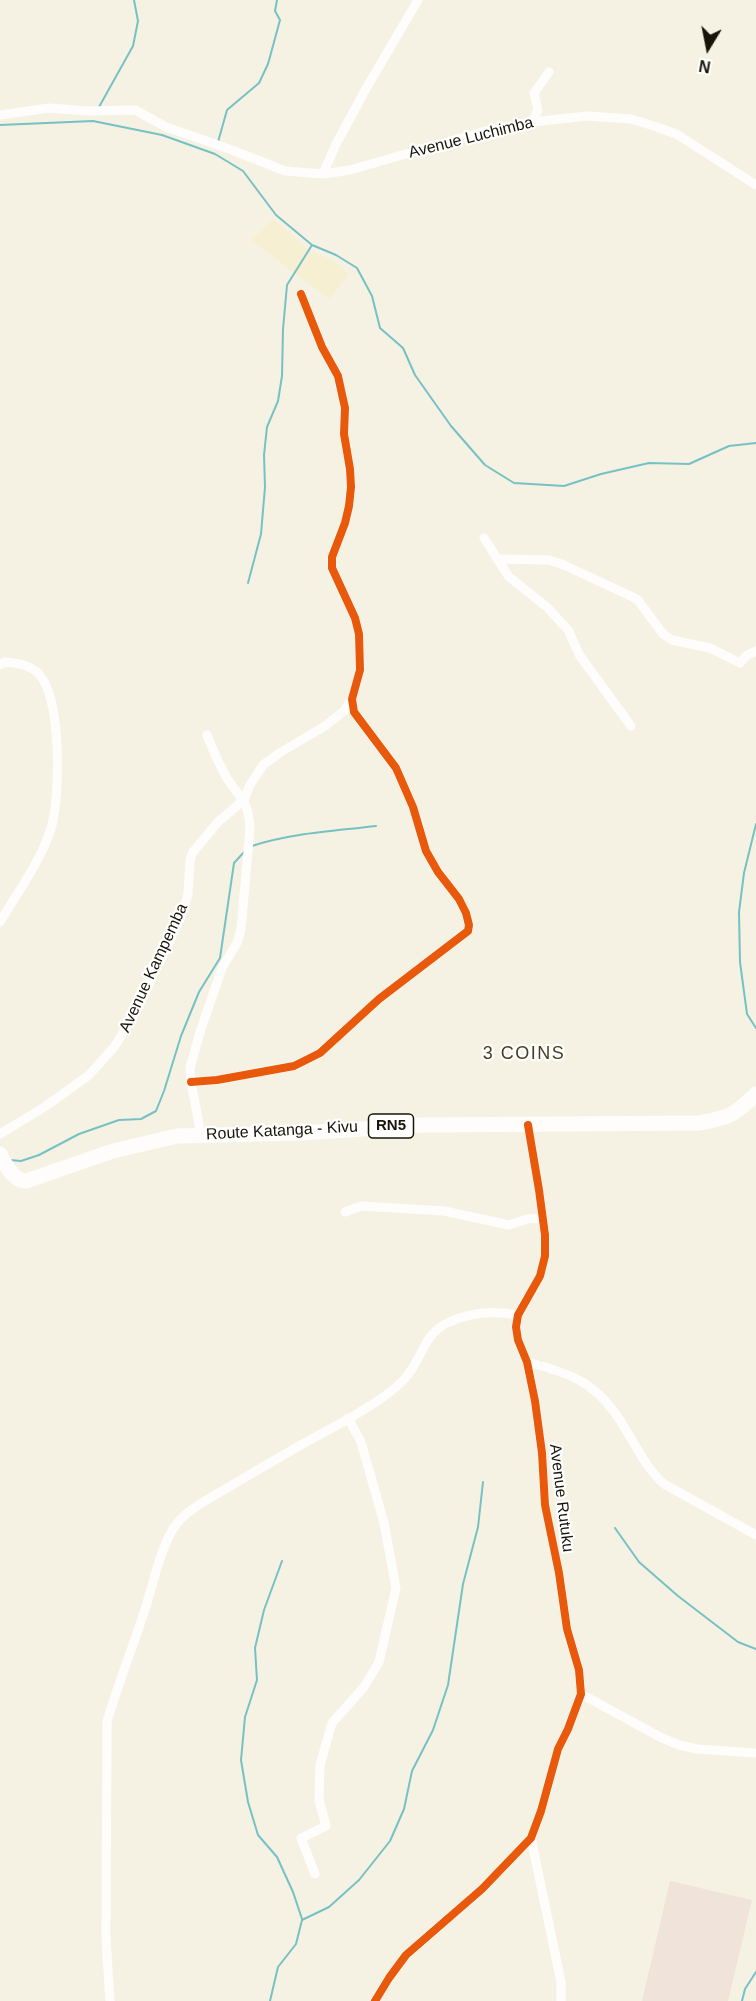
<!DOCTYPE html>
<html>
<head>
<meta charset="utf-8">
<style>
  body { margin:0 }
  #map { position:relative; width:756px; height:2001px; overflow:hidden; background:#f6f2e3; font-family:Helvetica,sans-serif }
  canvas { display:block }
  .north { position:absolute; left:678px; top:18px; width:60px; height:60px; -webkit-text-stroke:4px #fff; paint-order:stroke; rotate:190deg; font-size:16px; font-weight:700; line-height:24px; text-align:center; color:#181508 }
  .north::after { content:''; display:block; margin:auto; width:21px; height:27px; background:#181508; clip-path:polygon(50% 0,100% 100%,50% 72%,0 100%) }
</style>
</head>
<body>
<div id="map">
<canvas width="756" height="2001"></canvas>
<div class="north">N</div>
</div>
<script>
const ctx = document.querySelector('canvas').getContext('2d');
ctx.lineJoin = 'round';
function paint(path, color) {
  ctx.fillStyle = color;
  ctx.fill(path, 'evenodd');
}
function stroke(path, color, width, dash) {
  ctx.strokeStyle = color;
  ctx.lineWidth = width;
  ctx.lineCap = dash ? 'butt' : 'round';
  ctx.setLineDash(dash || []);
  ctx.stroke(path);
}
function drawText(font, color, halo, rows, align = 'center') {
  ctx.font = font + ' Helvetica,sans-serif';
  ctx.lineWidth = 4.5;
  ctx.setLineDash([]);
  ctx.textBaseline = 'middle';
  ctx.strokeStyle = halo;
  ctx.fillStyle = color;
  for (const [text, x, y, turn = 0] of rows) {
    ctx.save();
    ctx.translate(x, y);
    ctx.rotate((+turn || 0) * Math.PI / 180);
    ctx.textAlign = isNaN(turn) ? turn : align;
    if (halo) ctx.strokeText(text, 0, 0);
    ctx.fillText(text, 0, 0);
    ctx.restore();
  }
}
paint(new Path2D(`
  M 273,219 L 309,250 L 332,260 L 349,274 L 329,299 L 251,240 Z`), '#f7efd1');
paint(new Path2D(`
  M 670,1881 L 752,1900 L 728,2001 L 642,2001 Z`), '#f0e3d9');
stroke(new Path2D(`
  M 99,107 L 133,46 L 138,21 L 134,0
  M 0,125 L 93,121 L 162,135 L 215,154 L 243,171 L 276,215 L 312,245 L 336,255 L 357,268 L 372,296 L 380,328 L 403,348 L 415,375 L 451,426 L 485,465 L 514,483 L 564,486 L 601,474 L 649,463 L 689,464 L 729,446 L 756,443
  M 218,142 L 227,110 L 259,83 L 268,64 L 280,20 L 275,11 L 277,0
  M 248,583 L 261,534 L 265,487 L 264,455 L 267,427 L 278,401 L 282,376 L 283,329 L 287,285 L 312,245
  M 756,824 L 744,873 L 739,912 L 740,962 L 747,1014 L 756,1028
  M 252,846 C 291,833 335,831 376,826
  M 10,1160 L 21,1161 L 39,1155 L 79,1134 L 119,1120 L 141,1119 L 156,1111 L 164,1091 L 181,1036 L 199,992 L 220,958 L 234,863 L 245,851
  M 615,1528 L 639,1562 L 678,1596 L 738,1642 L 756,1649
  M 282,1561 L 264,1610 L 255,1648 L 257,1680 L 245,1717 L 241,1760 L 248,1802 L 258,1835 L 277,1857 L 293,1892 L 302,1919
  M 270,2001 L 278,1967 L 296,1944 L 302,1920 L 329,1907 L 359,1880 L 390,1841 L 404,1809 L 412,1771 L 433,1730 L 448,1685 L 463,1584 L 478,1527 L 483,1482
  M 742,2001 L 745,1989 L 756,1972`), '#76c1c4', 2);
stroke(new Path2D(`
  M 0,115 L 49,108 L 87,111 L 135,110 L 166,127 L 232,150 L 285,171 L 323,174 L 350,170 L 482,132 L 532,122 L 587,116 L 631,119 L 657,127 L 678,135 L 756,185
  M 532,122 L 538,110 L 534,93 L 549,72
  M 323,174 L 336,144 L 367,87 L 418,0
  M 484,538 L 509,577 L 547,607 L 568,630 L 580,656 L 631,726
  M 499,559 L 549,560 L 564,565 L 637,599 L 663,634 L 672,640 L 710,648 L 740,663 L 747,655 L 756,651
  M 0,665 L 4,662 C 17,663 28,664 38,673 C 62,698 60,793 52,825 C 43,858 17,893 0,922
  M 191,1082 L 217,1080 L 294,1066 L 320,1053 L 379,999 L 468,931 L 469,925 L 466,913 L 459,899 L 438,872 L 426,851 L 413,807 L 396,768 L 354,712 L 352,699 L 360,670 L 359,634 L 355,618 L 332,568 L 332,557 L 345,523 L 349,506 L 351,487 L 350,469 L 344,434 L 345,408 L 338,376 L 322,347 L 301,294
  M 0,1134 L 46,1106 L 89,1075 L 115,1046 L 137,1009 L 181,917 L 188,894 L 190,860 L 193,852 L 218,822 L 244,800 L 250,785 L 263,765 L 281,752 L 325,726 L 344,711 L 352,699
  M 201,1135 L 191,1082 L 190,1068 L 200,1032 L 222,968 L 237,943 L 241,929 L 250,828 C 248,798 241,801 227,778 C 219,765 213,750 207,735
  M 345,1212 L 361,1206 L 444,1211 L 509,1225 L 527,1219 L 543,1218
  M 527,1362 C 574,1374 599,1384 624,1427 C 637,1447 646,1468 664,1484 L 756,1535
  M 581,1694 L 662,1738 L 679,1745 L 697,1749 L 756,1753
  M 531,1838 L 561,1982 L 561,2001
  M 315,1874 L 301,1838 L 326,1826 L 319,1800 L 320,1765 L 332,1723 L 364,1687 L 379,1662 L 396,1588 L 384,1523 L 361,1442 L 348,1418
  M 110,2001 L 106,1939 L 107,1722 C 118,1683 134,1645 146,1606 C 153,1584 161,1548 173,1529 C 185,1510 208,1500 227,1488 C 251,1474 276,1459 301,1445 C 320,1434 341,1424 360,1412 C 377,1402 399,1388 410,1372 C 422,1355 426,1333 447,1323 C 470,1312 494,1310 518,1315
  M 375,2001 L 389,1978 L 406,1955 L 482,1889 L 531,1838 L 541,1811 L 558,1749 L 568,1729 L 581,1694 L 579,1670 L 567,1629 L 559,1573 L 545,1505 L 542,1453 L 535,1401 L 527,1362 L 518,1340 L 516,1327 L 518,1315 L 540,1276 L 545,1256 L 545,1235 L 539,1190 L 528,1125`), '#fefdfb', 9);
stroke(new Path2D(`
  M 0,1154 C 5,1164 13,1181 26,1181 L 113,1151 L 177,1136 L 302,1133 L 422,1125 L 699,1123 C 728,1118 735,1115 756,1094`), '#fefdfb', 15);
stroke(new Path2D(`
  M 191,1082 L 217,1080 L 294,1066 L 320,1053 L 379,999 L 468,931 L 469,925 L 466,913 L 459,899 L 438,872 L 426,851 L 413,807 L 396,768 L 354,712 L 352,699 L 360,670 L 359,634 L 355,618 L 332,568 L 332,557 L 345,523 L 349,506 L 351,487 L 350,469 L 344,434 L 345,408 L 338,376 L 322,347 L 301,294
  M 375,2001 L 389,1978 L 406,1955 L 482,1889 L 531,1838 L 541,1811 L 558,1749 L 568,1729 L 581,1694 L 579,1670 L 567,1629 L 559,1573 L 545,1505 L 542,1453 L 535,1401 L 527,1362 L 518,1340 L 516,1327 L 518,1315 L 540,1276 L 545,1256 L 545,1235 L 539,1190 L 528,1125`), '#e8590c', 8);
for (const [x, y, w] of [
  [391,1126,45]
]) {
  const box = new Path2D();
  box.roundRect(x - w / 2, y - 12, w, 24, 4.5);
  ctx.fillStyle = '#fff';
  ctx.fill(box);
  stroke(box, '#181508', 1.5);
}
drawText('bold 15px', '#181508', null, [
  ["RN5",391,1126]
]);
drawText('16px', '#181508', '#fff', [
  ["Avenue Luchimba",471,138,-14],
  ["Avenue Kampemba",154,968,-65],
  ["Route Katanga - Kivu",282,1131,-3],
  ["Avenue Rutuku",561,1498,83]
]);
ctx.letterSpacing = '1.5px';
drawText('18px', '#463e21', '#fff', [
  ["3 COINS",524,1054]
]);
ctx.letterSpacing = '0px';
</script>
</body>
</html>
